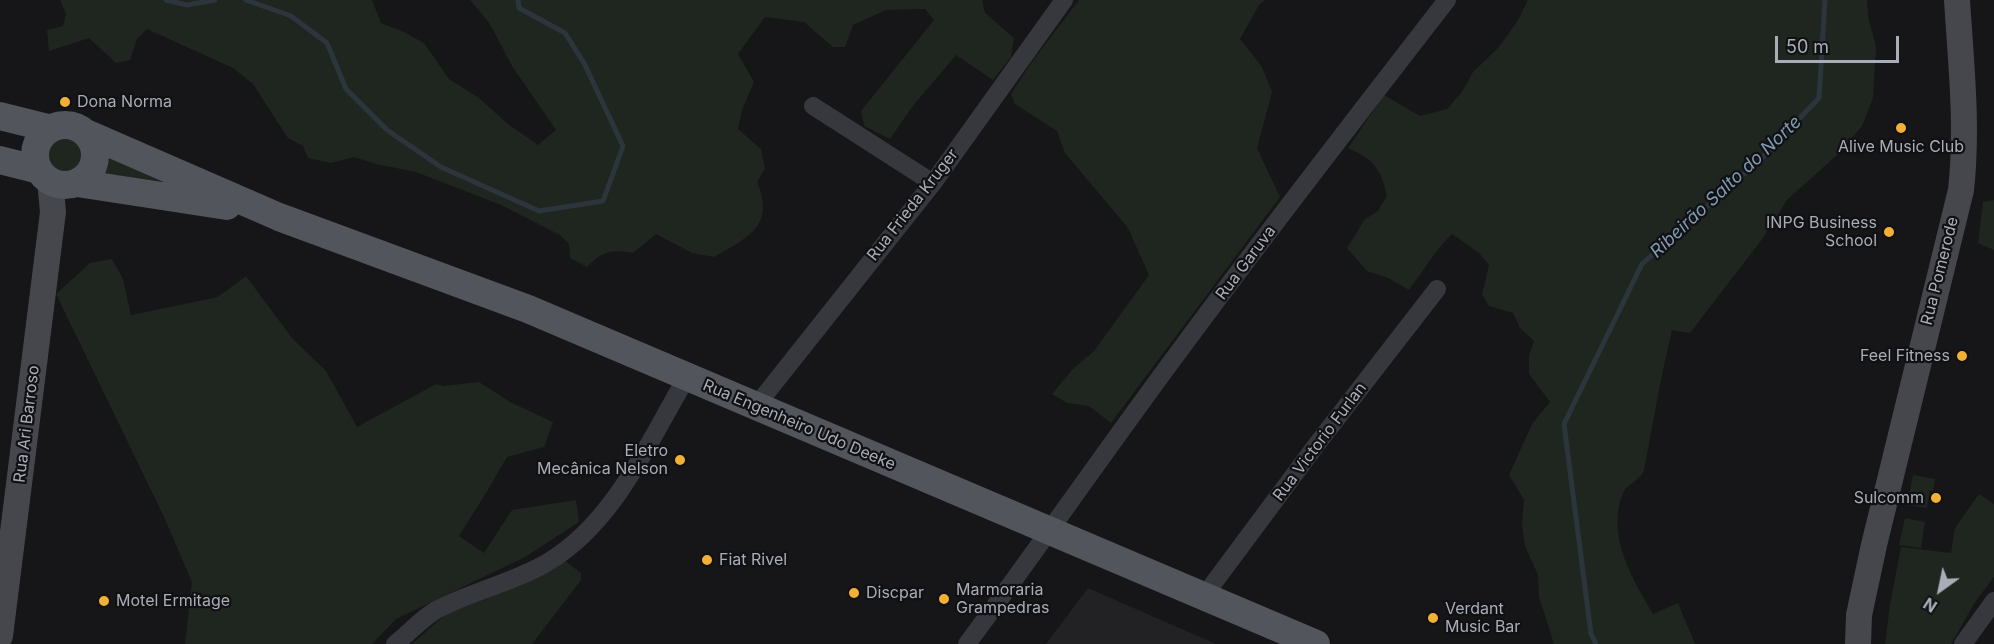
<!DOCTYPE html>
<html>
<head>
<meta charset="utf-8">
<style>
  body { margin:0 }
  #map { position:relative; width:1994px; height:644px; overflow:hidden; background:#161618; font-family:Inter,sans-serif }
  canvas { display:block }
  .north { position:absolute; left:1910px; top:560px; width:60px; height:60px; -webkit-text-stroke:4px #111113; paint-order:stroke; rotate:213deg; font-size:16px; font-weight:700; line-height:24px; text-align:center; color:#a8adb8 }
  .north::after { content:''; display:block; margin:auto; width:21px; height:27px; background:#a8adb8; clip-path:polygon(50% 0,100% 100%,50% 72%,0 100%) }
  .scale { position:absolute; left:1775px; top:36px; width:124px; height:27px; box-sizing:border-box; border:3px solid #a8adb8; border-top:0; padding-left:8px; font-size:18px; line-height:21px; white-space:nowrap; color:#a8adb8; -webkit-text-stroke:4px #111113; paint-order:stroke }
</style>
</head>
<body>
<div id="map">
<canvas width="1994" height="644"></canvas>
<div class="north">N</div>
<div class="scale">50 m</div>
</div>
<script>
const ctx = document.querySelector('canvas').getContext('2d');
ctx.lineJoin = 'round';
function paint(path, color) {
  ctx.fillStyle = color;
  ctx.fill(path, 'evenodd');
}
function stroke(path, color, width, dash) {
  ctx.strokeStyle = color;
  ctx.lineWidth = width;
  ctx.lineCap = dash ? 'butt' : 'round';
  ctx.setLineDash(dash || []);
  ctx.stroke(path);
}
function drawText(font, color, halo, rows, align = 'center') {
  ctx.font = font + ' Inter,sans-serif';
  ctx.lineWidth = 4.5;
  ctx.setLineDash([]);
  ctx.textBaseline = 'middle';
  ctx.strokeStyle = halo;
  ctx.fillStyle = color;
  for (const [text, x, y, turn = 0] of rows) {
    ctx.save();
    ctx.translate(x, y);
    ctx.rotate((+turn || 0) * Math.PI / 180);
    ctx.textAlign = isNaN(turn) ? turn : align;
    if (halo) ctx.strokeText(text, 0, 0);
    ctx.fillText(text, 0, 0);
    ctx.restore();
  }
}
paint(new Path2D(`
  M 1088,588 L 1216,644 L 1046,644 Z`), '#222225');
paint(new Path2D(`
  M 60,0 L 372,0 L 381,23 L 402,31 L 424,43 L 449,79 L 479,98 L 508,124 L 538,145 L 556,130 L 512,66 L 490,24 L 470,0 L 982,0 L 985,13 L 1014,38 L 1011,57 L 993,80 L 956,55 L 912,107 L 890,139 L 864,126 L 861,111 L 934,20 L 925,9 L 886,10 L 853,25 L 845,47 L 833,47 L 804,22 L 765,17 L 738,54 L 754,82 L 742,110 L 738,129 L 761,149 L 765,169 L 757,182 C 776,226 747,238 714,257 L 692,253 L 656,234 L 633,253 C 612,249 602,251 587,267 L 570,258 L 569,244 L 560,235 L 501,205 L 416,172 L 376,164 L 354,157 L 331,163 L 308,158 L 303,146 L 288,138 L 253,84 L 233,68 L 147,29 L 137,39 L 130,60 L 116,63 L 89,38 L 49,51 L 47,30 L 63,26 L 66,14 Z
  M 1079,0 L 1265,0 L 1259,5 L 1240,39 L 1262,67 L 1272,92 L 1257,148 L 1280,197 L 1111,423 L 1089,406 L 1067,403 L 1052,394 L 1072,370 L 1094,351 L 1149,275 L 1128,228 L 1065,153 L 1057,131 L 1015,104 L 1011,94 L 1031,63 Z
  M 1528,0 L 1867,0 L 1868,17 L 1876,46 L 1873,98 L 1862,126 L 1836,156 L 1787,200 L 1763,238 L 1690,333 L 1672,330 C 1661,376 1653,423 1644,470 C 1641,480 1627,484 1623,493 C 1606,536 1632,578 1653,614 L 1678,603 L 1695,644 L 1554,644 L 1539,597 L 1538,575 L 1525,546 L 1522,524 L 1524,500 L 1509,475 L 1532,424 L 1550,402 L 1529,374 L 1529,355 L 1534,341 L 1520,328 L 1513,313 L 1489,306 L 1482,294 L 1489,265 L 1479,253 L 1452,234 L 1438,249 L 1409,290 L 1388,278 L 1367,271 L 1347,248 L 1365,219 L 1377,212 L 1387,196 C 1380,167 1374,160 1348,148 L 1384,95 L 1420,116 L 1447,109 L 1462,92 L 1473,72 L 1499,47 L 1518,20 Z
  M47 155a18 18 0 1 1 36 0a18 18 0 1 1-36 0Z
  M 107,152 L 188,186 L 97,179 L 105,161 Z
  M 1994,200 L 1994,250 L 1978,243 L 1983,202 Z
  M 112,259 L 123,279 L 131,315 L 218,297 L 246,276 L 292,338 L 326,371 L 357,427 L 436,384 L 443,386 L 479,382 L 512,403 L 553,422 L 544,447 L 507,457 L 486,493 L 459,536 L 484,553 L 512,510 L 576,500 L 579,522 L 525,557 L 396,619 L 372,644 L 185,644 L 192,582 L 165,519 L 56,294 L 90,263 Z
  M 1913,475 L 1935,479 L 1933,491 L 1930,490 L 1927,508 L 1907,505 Z
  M 1979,494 L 1994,504 L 1994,577 L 1975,602 L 1951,644 L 1885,644 L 1890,604 L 1901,547 L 1951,553 L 1955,528 Z
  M 1905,518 L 1925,522 L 1921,548 L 1899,545 Z
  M 564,560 L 581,573 L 581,580 L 532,644 L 412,644 L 446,614 L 489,598 Z`), '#1e261f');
stroke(new Path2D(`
  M 166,0 L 187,5 L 215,0
  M 246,0 L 291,16 L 327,43 L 346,89 L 387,130 L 441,167 L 539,211 L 603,201 L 623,146 L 584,63 L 565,33 L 519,8 L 518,0
  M 1596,644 L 1591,634 L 1564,424 L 1642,264 L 1761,159 L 1819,98 L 1825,0`), '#2c353c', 5);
stroke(new Path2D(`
  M 813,106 L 933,183
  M 756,406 L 933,183 L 1064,0
  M 1204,596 L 1317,444 L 1437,289
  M 395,644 C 409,633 423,617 438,609 C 473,591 515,582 548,562 C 615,522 648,442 687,377
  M 967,644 C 1039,547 1108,447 1180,350 C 1267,232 1357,116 1447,0
  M 1963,644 L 1994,601`), '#37383d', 18);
stroke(new Path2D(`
  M 0,636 L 53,212 L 50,180
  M 1858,644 L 1859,615 L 1874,545 L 1961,190 C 1968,126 1961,64 1957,0`), '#45474d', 26);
stroke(new Path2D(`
  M 0,116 L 48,128
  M35 155a30 30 0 1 1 60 0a30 30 0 1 1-60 0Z
  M 86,133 L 279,217 L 528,309 L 1316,644
  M 0,160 L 39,170
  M 77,183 L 227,206`), '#53555c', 28);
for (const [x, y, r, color] of [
  [65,102,6,"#f2b134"],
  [1901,128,6,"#f2b134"],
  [1889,232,6,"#f2b134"],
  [1962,356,6,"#f2b134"],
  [680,460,6,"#f2b134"],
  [1936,498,6,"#f2b134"],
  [707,560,6,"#f2b134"],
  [854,593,6,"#f2b134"],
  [944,599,6,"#f2b134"],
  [104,601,6,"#f2b134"],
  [1433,618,6,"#f2b134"]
]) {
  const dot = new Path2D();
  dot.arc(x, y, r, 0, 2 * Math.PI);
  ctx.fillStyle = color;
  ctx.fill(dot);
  stroke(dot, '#111113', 2);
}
drawText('16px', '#a8adb8', '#111113', [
  ["Dona Norma",77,102],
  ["Alive Music Club",1901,147,"center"],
  ["INPG Business",1877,223,"right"],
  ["School",1877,241,"right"],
  ["Feel Fitness",1950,356,"right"],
  ["Eletro",668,451,"right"],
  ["Mecânica Nelson",668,469,"right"],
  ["Sulcomm",1924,498,"right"],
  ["Fiat Rivel",719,560],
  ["Marmoraria",956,590],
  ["Grampedras",956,608],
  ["Discpar",866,593],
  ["Motel Ermitage",116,601],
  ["Verdant",1445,609],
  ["Music Bar",1445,627]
], 'left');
drawText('16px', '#a8adb8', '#111113', [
  ["Rua Frieda Kruger",913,205,-52],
  ["Rua Garuva",1246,263,-53],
  ["Rua Pomerode",1940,271,-76],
  ["Rua Ari Barroso",27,424,-83],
  ["Rua Engenheiro Udo Deeke",799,425,23],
  ["Rua Victorio Furlan",1320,442,-53]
]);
drawText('italic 18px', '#7f9bb3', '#111113', [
  ["Ribeirão Salto do Norte",1726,187,-43]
]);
</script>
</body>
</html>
